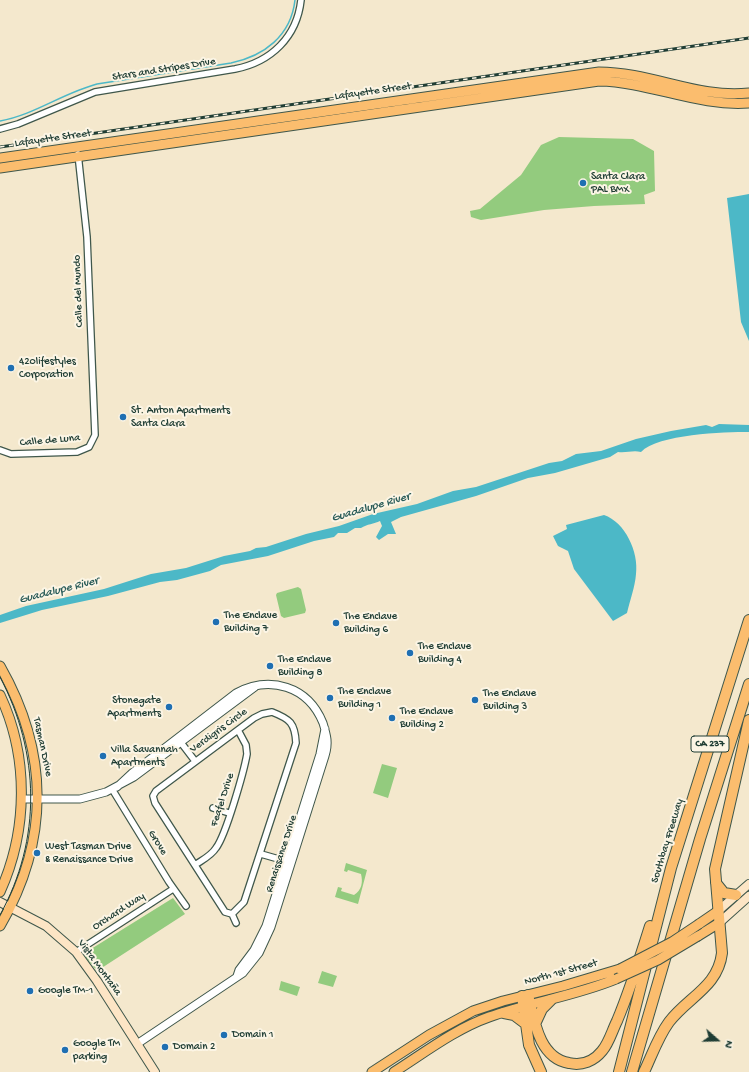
<!DOCTYPE html>
<html>
<head>
<meta charset="utf-8">
<style>
  body { margin:0 }
  #map { position:relative; width:749px; height:1072px; overflow:hidden; background:#f4e8cd; font-family:"Gochi Hand",sans-serif }
  canvas { display:block }
  .north { position:absolute; left:697px; top:1020px; width:40px; height:40px; -webkit-text-stroke:3px #fcf5e5; paint-order:stroke; rotate:110deg; font-size:11px; font-weight:700; line-height:16px; text-align:center; color:#1f3d34 }
  .north::after { content:''; display:block; margin:auto; width:14px; height:18px; background:#1f3d34; clip-path:polygon(50% 0,100% 100%,50% 72%,0 100%) }
</style>
</head>
<body>
<div id="map">
<canvas width="749" height="1072"></canvas>
<div class="north">N</div>
</div>
<script>
const ctx = document.querySelector('canvas').getContext('2d');
ctx.lineJoin = 'round';
function paint(path, color) {
  ctx.fillStyle = color;
  ctx.fill(path, 'evenodd');
}
function stroke(path, color, width, dash) {
  ctx.strokeStyle = color;
  ctx.lineWidth = width;
  ctx.lineCap = dash ? 'butt' : 'round';
  ctx.setLineDash(dash || []);
  ctx.stroke(path);
}
function drawText(font, color, halo, rows, align = 'center') {
  ctx.font = font + ' "Gochi Hand",sans-serif';
  ctx.lineWidth = 4;
  ctx.setLineDash([]);
  ctx.textBaseline = 'middle';
  ctx.strokeStyle = halo;
  ctx.fillStyle = color;
  for (const [text, x, y, turn = 0] of rows) {
    ctx.save();
    ctx.translate(x, y);
    ctx.rotate((+turn || 0) * Math.PI / 180);
    ctx.textAlign = isNaN(turn) ? turn : align;
    if (halo) ctx.strokeText(text, 0, 0);
    ctx.fillText(text, 0, 0);
    ctx.restore();
  }
}
paint(new Path2D(`
  M 559,137 L 633,139 L 654,151 L 655,191 L 644,195 L 645,204 L 594,206 L 544,210 L 481,220 L 471,217 L 470,211 L 480,209 L 521,175 L 541,145 Z
  M 298,587 L 301,589 L 306,610 L 305,613 L 284,618 L 281,616 L 276,595 L 277,593 Z
  M 382,764 L 397,768 L 388,798 L 373,793 Z
  M 346,863 L 367,870 L 358,904 L 335,897 L 338,887 L 342,888 L 341,891 L 354,895 C 362,890 363,882 361,874 L 348,870 L 347,872 L 344,871 Z
  M 173,898 L 185,914 L 97,971 L 83,954 Z
  M 322,971 L 337,976 L 333,987 L 318,983 Z
  M 281,981 L 300,987 L 297,996 L 279,990 Z`), '#93cb7e');
paint(new Path2D(`
  M 749,194 L 749,341 L 741,322 L 727,198 Z
  M 719,424 L 749,425 L 749,432 C 724,432 658,434 641,452 C 633,450 627,453 618,452 L 610,457 L 555,473 L 528,478 L 476,496 L 401,517 L 391,522 L 396,534 L 388,534 L 379,540 L 376,537 L 382,526 L 380,521 C 374,524 367,524 361,528 L 355,528 L 347,533 L 338,533 L 334,537 L 314,541 L 268,556 L 221,565 L 210,571 L 177,580 L 160,582 L 108,596 L 42,610 L 0,623 L 0,615 L 26,606 L 104,589 L 151,574 L 186,568 L 224,556 L 250,551 L 256,548 L 266,547 L 306,534 L 339,526 L 373,514 L 417,504 L 453,491 L 476,487 L 549,463 L 562,461 L 576,454 L 601,451 L 636,439 L 671,431 L 706,425 L 712,427 Z
  M 604,515 C 625,522 639,552 636,574 C 635,587 630,600 627,613 L 613,621 L 574,569 L 568,551 L 558,546 L 553,536 L 567,529 L 566,525 Z`), '#4cb8c7');
stroke(new Path2D(`
  M 0,121 C 34,115 63,93 97,84 L 231,63 C 264,56 291,36 295,0`), '#4cb8c7', 1.5);
const minor = new Path2D(`
  M 0,129 L 18,124 L 95,92 L 235,69 C 271,62 297,37 301,0
  M 0,450 L 11,454 L 77,452 L 89,447 L 95,435 L 87,237 L 78,154
  M 272,712 C 290,719 295,723 296,743 L 244,902 L 232,914 L 225,912 L 155,803 L 153,796 L 156,791 L 254,718 L 262,714 Z
  M 179,740 L 195,761
  M 112,789 L 169,882 L 186,906
  M 213,808 L 229,813
  M 261,854 L 289,862
  M 195,865 C 202,860 211,856 216,848 C 226,835 244,771 247,754 L 246,745 L 238,730
  M 232,914 L 236,923
  M 76,952 L 173,889`);
const tertiary = new Path2D(`
  M 117,787 L 132,773 L 236,693 C 270,675 308,686 323,723 C 327,736 329,743 325,756 L 271,927 L 259,953 L 243,973 L 137,1044
  M 22,799 L 80,799 L 106,792 L 134,777 L 255,687
  M 237,976 L 239,970 L 254,950 L 266,926 L 320,754 L 325,729`);
const secondary = new Path2D(`
  M 0,902 L 46,926 L 76,952 L 97,981 L 155,1072
  M 718,911 L 749,884
  M 719,923 L 749,896`);
const primary = new Path2D(`
  M 0,158 L 599,72 C 651,72 699,99 749,93
  M 0,168 L 599,81 C 650,82 698,107 749,103
  M 0,666 C 49,752 50,840 0,926
  M 0,695 C 29,757 28,830 0,892
  M 699,924 L 718,911
  M 698,936 L 719,923
  M 372,1072 L 429,1035 L 473,1011 L 503,1001 L 563,986 L 620,969
  M 394,1072 C 424,1053 455,1029 489,1017 C 531,1002 575,996 616,979`);
const motorway = new Path2D(`
  M 716,883 L 724,893 L 736,895
  M 528,995 C 534,1020 539,1058 569,1063 C 582,1066 594,1061 602,1051 C 609,1043 612,1031 617,1021 C 630,990 640,958 650,926
  M 522,996 L 529,1045 L 541,1072
  M 504,1013 L 514,1015 L 526,1024
  M 536,1022 L 542,1009 L 551,1000
  M 619,1072 L 671,868 L 749,620
  M 632,1072 L 700,839 L 749,684
  M 644,1072 C 652,1055 658,1037 669,1022 C 688,997 718,987 722,953 L 715,869 L 749,720`);
stroke(minor, '#3f574b', 8);
stroke(tertiary, '#3f574b', 9);
stroke(secondary, '#3f574b', 10);
stroke(primary, '#3f574b', 11);
stroke(motorway, '#3f574b', 12);
stroke(minor, '#fff', 5.5);
stroke(tertiary, '#fff', 7);
stroke(secondary, '#fde5c5', 8);
stroke(primary, '#fbbd6e', 9);
stroke(motorway, '#fbbd6e', 10);
stroke(new Path2D(`
  M 0,677 C 40,753 42,839 0,915`), '#1f3d34', 1);
const rail = new Path2D(`
  M 0,147 L 749,38`);
stroke(rail, '#1f3d34', 3);
stroke(rail, '#fcf5e5', 1.5, [4.5]);
const primaryBridge = new Path2D(`
  M 620,969 L 672,942 L 699,924
  M 616,979 L 658,960 L 698,936`);
stroke(primaryBridge, '#3f574b', 11, []);
stroke(primaryBridge, '#fbbd6e', 9);
for (const [x, y, r, color] of [
  [583,183,4,"#1f6fb2"],
  [11,368,4,"#1f6fb2"],
  [123,417,4,"#1f6fb2"],
  [216,622,4,"#1f6fb2"],
  [336,623,4,"#1f6fb2"],
  [410,653,4,"#1f6fb2"],
  [270,666,4,"#1f6fb2"],
  [330,698,4,"#1f6fb2"],
  [475,700,4,"#1f6fb2"],
  [169,707,4,"#1f6fb2"],
  [392,718,4,"#1f6fb2"],
  [103,756,4,"#1f6fb2"],
  [37,853,4,"#1f6fb2"],
  [30,991,4,"#1f6fb2"],
  [224,1035,4,"#1f6fb2"],
  [165,1047,4,"#1f6fb2"],
  [65,1050,4,"#1f6fb2"]
]) {
  const dot = new Path2D();
  dot.arc(x, y, r, 0, 2 * Math.PI);
  ctx.fillStyle = color;
  ctx.fill(dot);
  stroke(dot, '#fcf5e5', 1.5);
}
for (const [x, y, w] of [
  [710,744,38]
]) {
  const box = new Path2D();
  box.roundRect(x - w / 2, y - 8, w, 16, 3);
  ctx.fillStyle = '#fcf5e5';
  ctx.fill(box);
  stroke(box, '#1f3d34', 1);
}
drawText('bold 10px', '#1f3d34', null, [
  ["CA 237",710,744]
]);
drawText('11px', '#1f3d34', '#fcf5e5', [
  ["Stars and Stripes Drive",164,70,-9],
  ["Lafayette Street",373,92,-8],
  ["Lafayette Street",53,139,-8],
  ["Calle del Mundo",79,291,-92],
  ["Calle de Luna",50,441,-5],
  ["Verdigris Circle",219,731,-36],
  ["Tasman Drive",42,747,78],
  ["Feafel Drive",223,800,-72],
  ["Southbay Freeway",668,841,-73],
  ["Grove",157,843,58],
  ["Renaissance Drive",282,854,-72],
  ["Orchard Way",119,912,-33],
  ["Vista Montaña",99,968,54],
  ["North 1st Street",561,973,-15]
]);
drawText('11px', '#1f3d34', '#fcf5e5', [
  ["Santa Clara",591,177],
  ["PAL BMX",591,190],
  ["420lifestyles",19,362],
  ["Corporation",19,375],
  ["St. Anton Apartments",131,411],
  ["Santa Clara",131,424],
  ["The Enclave",224,616],
  ["Building 7",224,629],
  ["The Enclave",344,617],
  ["Building 6",344,630],
  ["The Enclave",418,647],
  ["Building 4",418,660],
  ["The Enclave",278,660],
  ["Building 8",278,673],
  ["The Enclave",338,692],
  ["Building 1",338,705],
  ["The Enclave",483,694],
  ["Building 3",483,707],
  ["Stonegate",161,701,"right"],
  ["Apartments",161,714,"right"],
  ["The Enclave",400,712],
  ["Building 2",400,725],
  ["Villa Savannah",111,750],
  ["Apartments",111,763],
  ["West Tasman Drive",45,847],
  ["& Renaissance Drive",45,860],
  ["Google TM-1",38,991],
  ["Domain 1",232,1035],
  ["Google TM",73,1044],
  ["parking",73,1057],
  ["Domain 2",173,1047]
], 'left');
drawText('italic 12px', '#2a5c59', '#fcf5e5', [
  ["Guadalupe River",371,508,-16],
  ["Guadalupe River",59,591,-14]
]);
</script>
</body>
</html>
